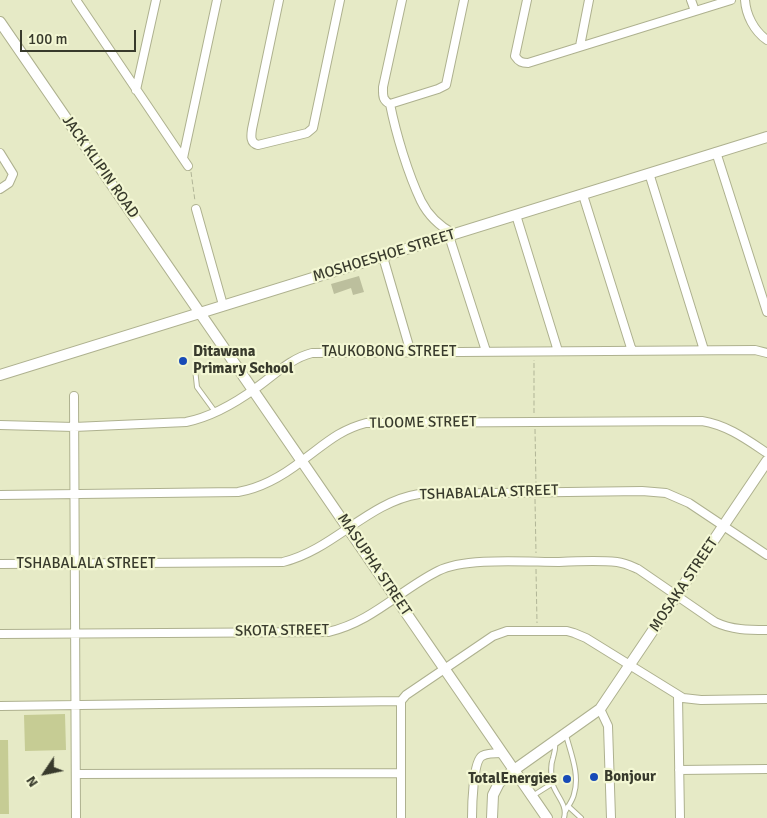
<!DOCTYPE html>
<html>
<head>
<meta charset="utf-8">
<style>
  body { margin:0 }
  #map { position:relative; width:767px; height:818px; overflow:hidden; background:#e6eac6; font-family:Signika,sans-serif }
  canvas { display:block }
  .north { position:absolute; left:20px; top:748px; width:50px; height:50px; -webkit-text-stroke:4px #f3f7d3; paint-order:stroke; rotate:236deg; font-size:14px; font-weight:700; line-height:20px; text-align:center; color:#383a2c }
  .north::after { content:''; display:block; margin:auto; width:18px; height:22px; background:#383a2c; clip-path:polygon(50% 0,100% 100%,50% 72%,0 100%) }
  .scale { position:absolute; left:20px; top:30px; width:116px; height:22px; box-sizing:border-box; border:2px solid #383a2c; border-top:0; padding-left:6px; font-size:15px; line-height:18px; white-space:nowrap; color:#383a2c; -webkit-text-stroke:4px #f3f7d3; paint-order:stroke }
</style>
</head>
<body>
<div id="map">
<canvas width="767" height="818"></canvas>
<div class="north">N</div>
<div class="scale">100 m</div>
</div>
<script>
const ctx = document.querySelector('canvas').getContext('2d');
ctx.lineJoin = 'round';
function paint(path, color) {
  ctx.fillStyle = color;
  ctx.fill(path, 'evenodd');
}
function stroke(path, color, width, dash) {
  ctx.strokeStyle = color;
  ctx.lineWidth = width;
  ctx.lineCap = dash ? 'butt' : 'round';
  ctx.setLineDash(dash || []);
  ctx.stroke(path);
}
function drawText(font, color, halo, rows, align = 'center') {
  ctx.font = font + ' Signika,sans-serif';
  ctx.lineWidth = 4.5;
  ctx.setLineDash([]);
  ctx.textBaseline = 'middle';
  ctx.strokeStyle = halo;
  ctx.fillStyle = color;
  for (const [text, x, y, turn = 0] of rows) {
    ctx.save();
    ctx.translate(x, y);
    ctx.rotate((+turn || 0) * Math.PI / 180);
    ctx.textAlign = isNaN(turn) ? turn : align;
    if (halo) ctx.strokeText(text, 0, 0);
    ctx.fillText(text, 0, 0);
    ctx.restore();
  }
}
paint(new Path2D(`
  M 65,714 L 66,750 L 25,751 L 24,715 Z
  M 0,740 L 8,740 L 9,814 L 0,814 Z`), '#c6cc94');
paint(new Path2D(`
  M 359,276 L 364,292 L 353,295 L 351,288 L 334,294 L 331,284 Z`), '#bcbf9d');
const lane = new Path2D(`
  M 195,369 L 197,387 L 216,413
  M 555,743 C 556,749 554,753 553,758 C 550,766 551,774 552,782 C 555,795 568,804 564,818
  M 534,795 L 553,783
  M 568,806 L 581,818
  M 565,812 C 568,806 573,800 574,794 C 580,775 571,754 566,735`);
const street = new Path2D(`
  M 76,0 L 188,166
  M 279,0 L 252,129 C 251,136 250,143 258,145 L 307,133 L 313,128 L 340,0
  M 402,0 L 383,87 C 383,95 382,100 390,104 L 438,89 L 446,85 L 464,0
  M 527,0 L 515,56 C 519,62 522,63 528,63 L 731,0
  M 691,0 L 695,11
  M 745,0 C 746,15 754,31 767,40
  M 580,46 L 589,0
  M 136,90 L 156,0
  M 390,104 C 396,134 408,174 421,201 C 428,215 441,227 454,234
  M 716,152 L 767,312
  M 0,153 L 13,174 L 9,183 L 0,189
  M 183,158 L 217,0
  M 649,173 L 704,350
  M 583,195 L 632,351
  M 196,209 L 223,305
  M 516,215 L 558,351
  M 449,236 L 486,351
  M 383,257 L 411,353
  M 74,396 L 76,818
  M 0,425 L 74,427 L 186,422 C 211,417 234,404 256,388 C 273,376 291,358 312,353 L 755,350 L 767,353
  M 0,495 L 238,492 C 262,488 284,475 303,460 C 325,444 339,430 366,423 L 702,421 C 727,425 746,439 767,453
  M 0,564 L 283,562 C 333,550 368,502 419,494 L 642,491 L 666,493 L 689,503 L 767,555
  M 0,634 L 328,632 C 372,622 400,590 438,571 C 465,557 527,562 559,562 C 578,561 598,560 617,562 C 625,563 631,566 638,569 L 715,622 C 732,630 748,630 767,630
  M 678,696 L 680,818
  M 401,701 L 401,818
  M 0,706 L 401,701 L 406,695 L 493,636 L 507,631 L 567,631 L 574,633 L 586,638 L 683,698 L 701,700 L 767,699
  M 600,709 L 608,726 L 611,818
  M 679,770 L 767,769
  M 76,774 L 401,773
  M 472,818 C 472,807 473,761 482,756 C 487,753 496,753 502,753`);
const secondary = new Path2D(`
  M 0,22 L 547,818
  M 0,375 L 767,137
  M 492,818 L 493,795 L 499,783 L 514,770 L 600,709 L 767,461`);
stroke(lane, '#aeb18f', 6);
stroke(street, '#aeb18f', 10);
stroke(secondary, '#aeb18f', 12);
stroke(new Path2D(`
  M 191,172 L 195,201
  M 534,413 L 534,360
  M 535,429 L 536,485
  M 535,499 L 536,553
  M 536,569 L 537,623`), '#b1b597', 1, [5, 2.5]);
stroke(lane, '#fff', 4);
stroke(street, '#fff', 8);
stroke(secondary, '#fff', 10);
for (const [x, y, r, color] of [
  [183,361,5,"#184bb7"],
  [594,777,5,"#184bb7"],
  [567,779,5,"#184bb7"]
]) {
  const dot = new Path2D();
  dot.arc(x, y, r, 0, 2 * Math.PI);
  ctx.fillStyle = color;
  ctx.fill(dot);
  stroke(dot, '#f3f7d3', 2);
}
drawText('15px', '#383a2c', '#f3f7d3', [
  ["JACK KLIPIN ROAD",100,167,55],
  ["MOSHOESHOE STREET",384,256,-17],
  ["TAUKOBONG STREET",389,352],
  ["TLOOME STREET",423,423,-1],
  ["TSHABALALA STREET",489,493,-2],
  ["TSHABALALA STREET",86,564],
  ["MASUPHA STREET",374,565,56],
  ["MOSAKA STREET",684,585,-56],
  ["SKOTA STREET",282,631,-1]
]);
drawText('bold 15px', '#383a2c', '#f3f7d3', [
  ["Ditawana",193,352],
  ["Primary School",193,369],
  ["Bonjour",604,777],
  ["TotalEnergies",557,779,"right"]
], 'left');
</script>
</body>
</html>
